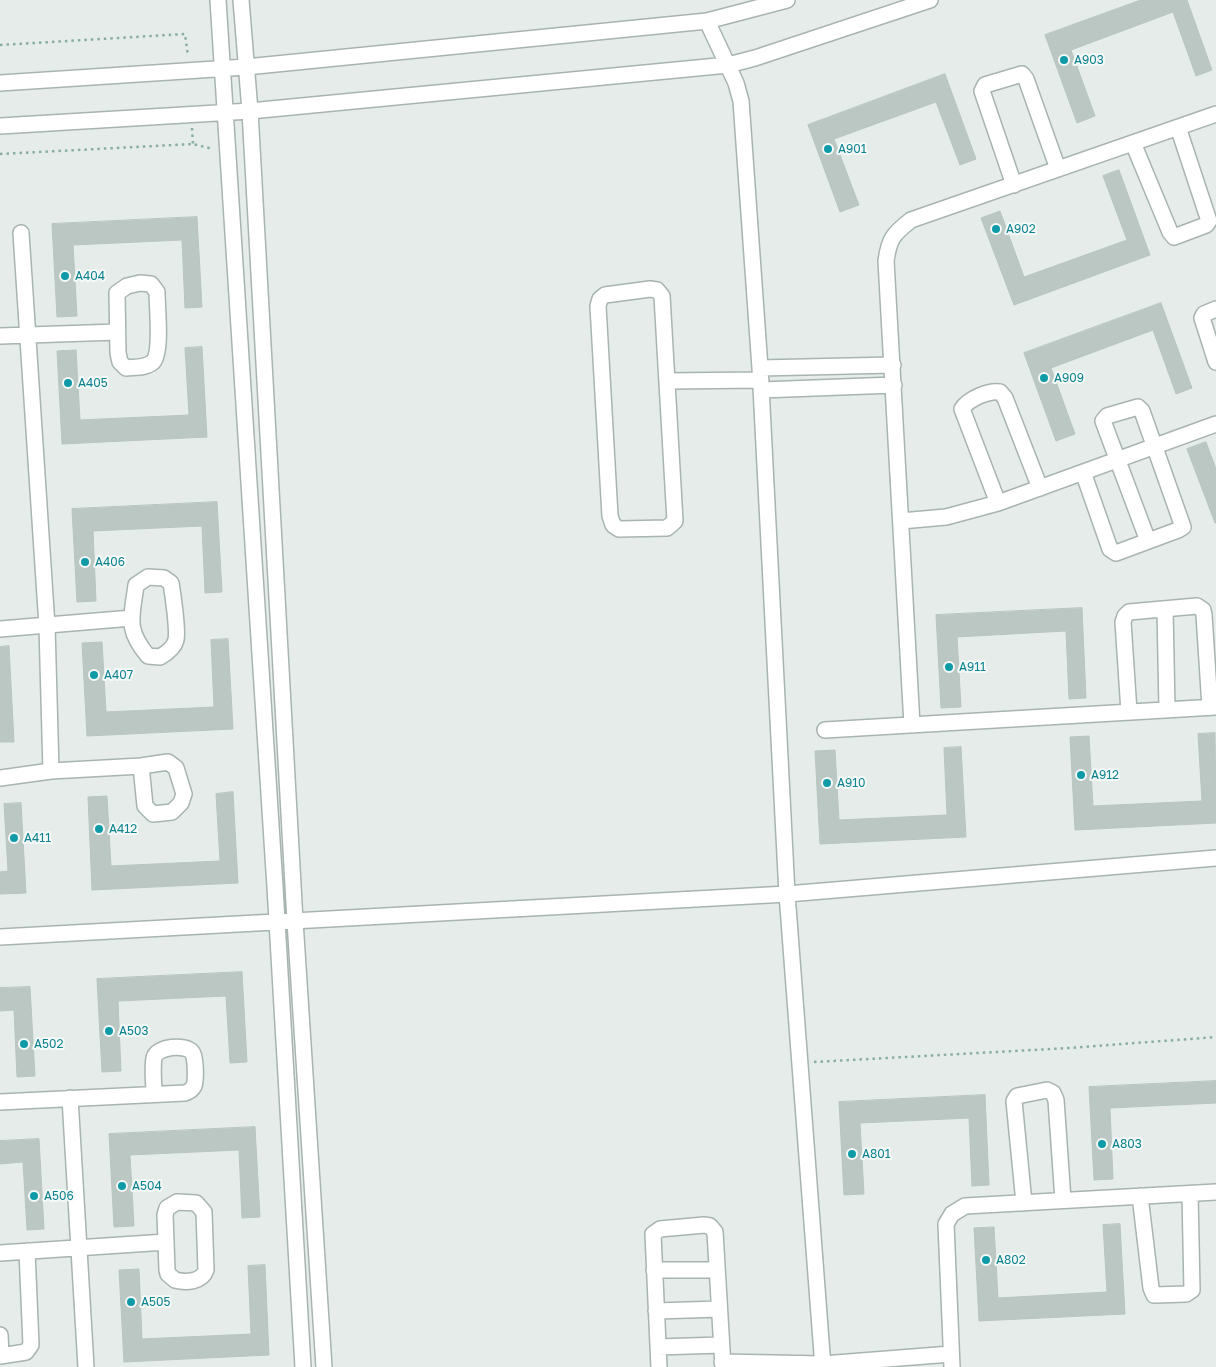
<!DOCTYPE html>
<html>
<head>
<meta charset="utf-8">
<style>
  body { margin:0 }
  canvas { display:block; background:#e5ecea }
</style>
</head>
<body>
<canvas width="1216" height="1367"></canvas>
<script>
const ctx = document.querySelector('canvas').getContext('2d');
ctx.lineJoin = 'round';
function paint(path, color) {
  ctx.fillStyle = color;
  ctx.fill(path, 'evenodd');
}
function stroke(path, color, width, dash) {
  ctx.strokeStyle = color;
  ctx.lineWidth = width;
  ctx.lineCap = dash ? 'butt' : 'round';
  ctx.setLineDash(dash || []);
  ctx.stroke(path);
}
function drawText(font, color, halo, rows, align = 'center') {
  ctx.font = font + ' "Golos Text",sans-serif';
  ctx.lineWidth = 4;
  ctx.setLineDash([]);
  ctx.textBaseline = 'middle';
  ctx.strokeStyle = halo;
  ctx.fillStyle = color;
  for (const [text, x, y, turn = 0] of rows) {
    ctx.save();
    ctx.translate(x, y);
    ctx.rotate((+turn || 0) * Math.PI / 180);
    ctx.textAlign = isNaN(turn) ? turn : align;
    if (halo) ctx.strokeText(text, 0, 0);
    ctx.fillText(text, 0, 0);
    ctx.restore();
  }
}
const building = new Path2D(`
  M 1141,0 L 1187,0 L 1212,70 L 1196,76 L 1173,12 L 1071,50 L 1095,116 L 1077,123 L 1045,35 Z
  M 945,74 L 976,159 L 960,165 L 936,102 L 834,139 L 859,205 L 840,212 L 808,125 Z
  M 1119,170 L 1150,255 L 1014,305 L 981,218 L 1000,211 L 1024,277 L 1127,240 L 1103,176 Z
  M 197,217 L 202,307 L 185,308 L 182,240 L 73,245 L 77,316 L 57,317 L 52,224 Z
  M 1161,303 L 1192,388 L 1176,394 L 1153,330 L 1051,368 L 1075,434 L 1056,441 L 1024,353 Z
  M 202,347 L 207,437 L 62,444 L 57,351 L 76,350 L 80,420 L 189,415 L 185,348 Z
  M 1206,442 L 1216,469 L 1216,523 L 1215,523 L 1187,449 Z
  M 217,502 L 222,592 L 205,593 L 202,526 L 93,531 L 96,601 L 77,602 L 72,509 Z
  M 1082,608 L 1086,698 L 1069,699 L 1066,631 L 957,637 L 961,707 L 941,708 L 936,615 Z
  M 228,639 L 233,729 L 87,736 L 82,643 L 102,642 L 106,712 L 214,707 L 211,640 Z
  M 9,646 L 14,742 L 0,742 L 0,647 Z
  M 1215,733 L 1216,823 L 1075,830 L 1070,737 L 1089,736 L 1093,806 L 1202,801 L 1198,734 Z
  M 961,747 L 966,837 L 820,844 L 815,751 L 835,750 L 839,820 L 947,815 L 944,748 Z
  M 233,792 L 238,883 L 92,890 L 88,797 L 107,796 L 111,866 L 220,861 L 216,794 Z
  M 21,803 L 26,893 L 0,894 L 0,872 L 8,871 L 4,804 Z
  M 242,972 L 247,1062 L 230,1063 L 226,996 L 118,1001 L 121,1071 L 102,1072 L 97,979 Z
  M 30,987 L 35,1076 L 17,1077 L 14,1010 L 0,1011 L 0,988 Z
  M 1216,1081 L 1216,1103 L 1110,1108 L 1113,1179 L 1094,1180 L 1089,1087 Z
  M 985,1095 L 989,1185 L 972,1186 L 969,1118 L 860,1123 L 864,1194 L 844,1195 L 839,1102 Z
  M 255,1127 L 260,1217 L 242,1218 L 239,1150 L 130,1155 L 134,1226 L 114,1227 L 109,1134 Z
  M 39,1139 L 44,1229 L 27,1230 L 23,1162 L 0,1164 L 0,1141 Z
  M 1120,1224 L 1125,1314 L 979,1321 L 974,1228 L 994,1227 L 998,1298 L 1107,1292 L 1103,1225 Z
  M 265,1265 L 269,1355 L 124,1362 L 119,1270 L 139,1269 L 142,1339 L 251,1334 L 248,1266 Z`);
paint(building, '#bac7c3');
stroke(building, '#b8c5c1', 1);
const minor = new Path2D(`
  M 218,0 L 275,887 L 303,1367
  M 241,0 L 250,111 L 295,921 L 324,1367
  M 707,21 L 736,83 L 741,101 L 760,368 L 787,894 L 823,1367
  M 0,83 L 246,67 L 707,21 L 787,0
  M 0,126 L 250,111 L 728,65 L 755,58 L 930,0
  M 1133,143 L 1170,232 L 1174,237 L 1206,225 L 1209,221 L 1178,127
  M 1014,185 L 982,91 L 985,85 L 1022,74 L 1026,79 L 1058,169
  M 21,233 L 47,626 L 51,771
  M 140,283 L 151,284 L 157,292 C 157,307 162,352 153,362 C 146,368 135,367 126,368 L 120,362 L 118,353 L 117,293 L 127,286 Z
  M 650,289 L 657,290 L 662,296 L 675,521 L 667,528 L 619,529 L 613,525 L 610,516 L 598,306 L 600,299 L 605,295 Z
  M 1216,309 L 1204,314 L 1202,318 L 1216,362
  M 0,336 L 117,332
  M 760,368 L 893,365
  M 667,381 L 761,380
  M 761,390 L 894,385
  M 1083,472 L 1110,549 L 1116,553 L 1178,530 L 1183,527 L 1142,411 L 1138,407 L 1107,416 L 1103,421 L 1148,541
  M 998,503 L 962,409 C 968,399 989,390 1000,392 L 1005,398 L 1040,488
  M 901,521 L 946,517 L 998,503 L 1216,424
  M 148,577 L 164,578 L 171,583 C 173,595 178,630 176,640 C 174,648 167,653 160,657 L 148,656 C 125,629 132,617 136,585 Z
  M 1165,609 L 1167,710
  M 0,629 L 132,618
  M 1129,712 L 1123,622 L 1125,616 L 1129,612 L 1197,606 L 1203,610 L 1204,615 L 1210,707
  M 912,725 L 886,261 C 889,239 893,234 911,220 L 1216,114
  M 825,730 L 1216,707
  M 0,778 L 51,771 L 141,766 L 168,762 L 176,768 L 184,794 L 181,803 L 172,812 L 153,814 L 145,806 L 141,766
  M 0,937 L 787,894 L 1216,858
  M 70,1098 L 86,1367
  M 0,1102 L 185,1093 C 188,1092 192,1090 194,1086 C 196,1081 196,1056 192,1052 C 185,1044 157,1046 154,1058 C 152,1069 154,1083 154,1094
  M 1140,1196 L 1151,1288 L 1154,1295 L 1186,1294 L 1192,1290 L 1190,1194
  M 177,1202 L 196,1203 L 204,1212 L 206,1270 C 202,1282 186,1283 175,1280 L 168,1274 L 167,1270 L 165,1215 L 167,1208 Z
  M 1024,1203 L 1014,1101 L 1017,1096 L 1047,1090 L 1053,1093 L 1056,1100 L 1063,1200
  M 0,1253 L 166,1242
  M 654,1270 L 717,1270
  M 656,1311 L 719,1309
  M 0,1335 L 1,1355
  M 658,1347 L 721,1345
  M 0,1356 L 26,1352 L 31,1345 L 27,1251
  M 722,1362 L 823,1364 L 951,1354
  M 659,1367 L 653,1234 L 660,1229 L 704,1225 L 710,1226 L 715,1232 L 723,1367
  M 952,1367 L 946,1224 L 952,1214 L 965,1206 L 1216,1192`);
stroke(minor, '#a8b4b1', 18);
stroke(new Path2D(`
  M 0,45 L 185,34 L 188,56
  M 192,128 L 193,144
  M 0,154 L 193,144 L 213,149
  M 814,1062 L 1069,1048 L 1216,1037`), '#89ada4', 2.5, [2.5, 4]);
stroke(minor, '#fff', 15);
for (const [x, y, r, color] of [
  [1064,60,5,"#0f9aa8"],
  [828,149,5,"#0f9aa8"],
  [996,229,5,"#0f9aa8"],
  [65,276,5,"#0f9aa8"],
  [1044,378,5,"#0f9aa8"],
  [68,383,5,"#0f9aa8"],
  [85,562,5,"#0f9aa8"],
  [949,667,5,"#0f9aa8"],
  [94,675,5,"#0f9aa8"],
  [1081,775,5,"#0f9aa8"],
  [827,783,5,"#0f9aa8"],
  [99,829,5,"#0f9aa8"],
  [14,838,5,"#0f9aa8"],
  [109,1031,5,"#0f9aa8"],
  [24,1044,5,"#0f9aa8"],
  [1102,1144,5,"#0f9aa8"],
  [852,1154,5,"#0f9aa8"],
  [122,1186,5,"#0f9aa8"],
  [34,1196,5,"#0f9aa8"],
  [986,1260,5,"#0f9aa8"],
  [131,1302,5,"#0f9aa8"]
]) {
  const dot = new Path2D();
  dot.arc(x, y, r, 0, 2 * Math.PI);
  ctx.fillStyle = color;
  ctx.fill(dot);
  stroke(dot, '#f5f9f7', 2);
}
drawText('12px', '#0d838f', '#f5f9f7', [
  ["A903",1074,60],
  ["A901",838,149],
  ["A902",1006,229],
  ["A404",75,276],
  ["A909",1054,378],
  ["A405",78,383],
  ["A406",95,562],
  ["A911",959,667],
  ["A407",104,675],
  ["A912",1091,775],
  ["A910",837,783],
  ["A412",109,829],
  ["A411",24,838],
  ["A503",119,1031],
  ["A502",34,1044],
  ["A803",1112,1144],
  ["A801",862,1154],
  ["A504",132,1186],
  ["A506",44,1196],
  ["A802",996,1260],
  ["A505",141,1302]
], 'left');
</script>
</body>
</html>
